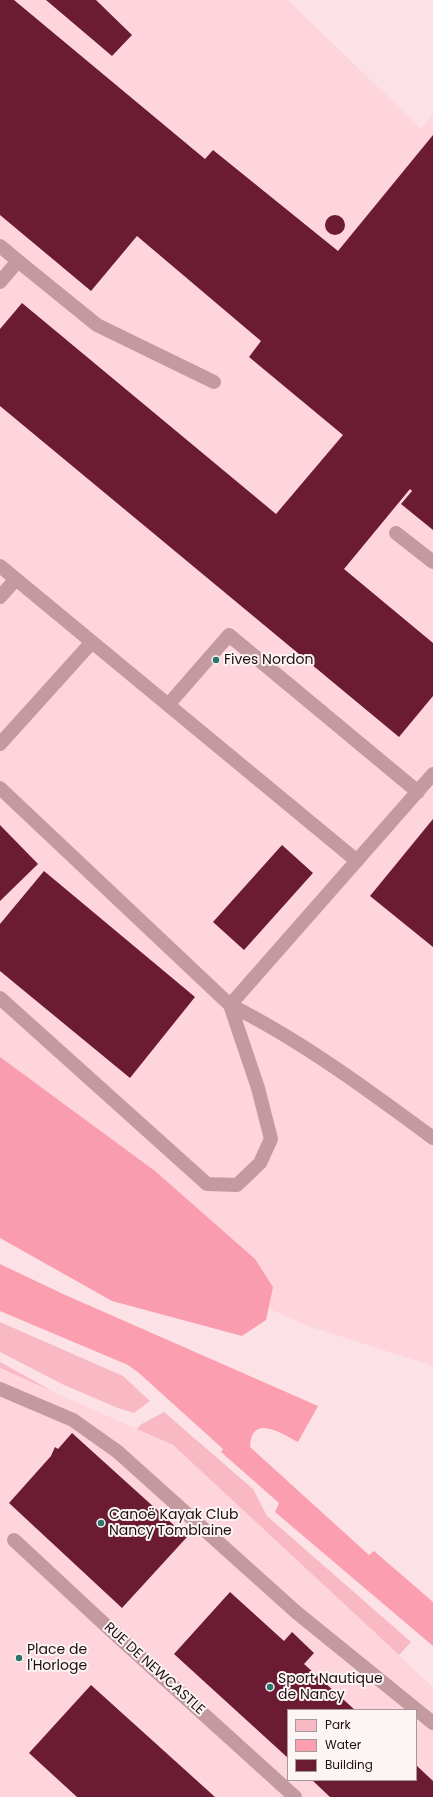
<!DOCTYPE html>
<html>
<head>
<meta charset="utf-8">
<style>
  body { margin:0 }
  #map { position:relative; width:433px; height:1797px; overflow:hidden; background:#fce2e6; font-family:Poppins,sans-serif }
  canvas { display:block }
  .legend { position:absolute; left:287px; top:1709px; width:130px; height:72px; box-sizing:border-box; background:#fdf4f6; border:1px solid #a4999b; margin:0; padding:5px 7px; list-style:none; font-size:12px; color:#1e1012 }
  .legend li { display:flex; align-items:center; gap:8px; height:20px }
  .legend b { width:20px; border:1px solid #a4999b }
</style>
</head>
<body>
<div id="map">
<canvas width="433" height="1797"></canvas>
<ul class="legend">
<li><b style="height:11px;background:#f8b9c4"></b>Park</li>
<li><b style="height:11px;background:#fb9eb0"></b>Water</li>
<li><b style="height:11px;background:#6b1b33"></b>Building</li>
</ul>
</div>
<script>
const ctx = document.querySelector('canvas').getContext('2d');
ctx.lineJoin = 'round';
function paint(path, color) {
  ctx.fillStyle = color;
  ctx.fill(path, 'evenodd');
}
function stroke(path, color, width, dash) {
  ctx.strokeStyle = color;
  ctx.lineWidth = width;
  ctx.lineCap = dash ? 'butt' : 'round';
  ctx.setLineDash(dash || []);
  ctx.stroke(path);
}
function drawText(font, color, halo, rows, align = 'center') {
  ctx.font = font + ' Poppins,sans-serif';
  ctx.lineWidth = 4;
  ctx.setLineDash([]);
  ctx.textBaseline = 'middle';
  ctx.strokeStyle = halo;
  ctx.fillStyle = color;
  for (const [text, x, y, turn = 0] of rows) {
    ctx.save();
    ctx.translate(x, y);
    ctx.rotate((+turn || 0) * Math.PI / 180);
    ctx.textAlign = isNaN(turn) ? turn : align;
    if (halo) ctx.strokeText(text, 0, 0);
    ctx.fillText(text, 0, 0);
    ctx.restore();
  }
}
paint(new Path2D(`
  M 0,0 L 288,0 L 421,129 L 433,115 L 433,1366 L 308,1326 L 0,1190 Z
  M 0,1368 L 173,1445 L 433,1687 L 433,1797 L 0,1797 ZM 288,1710 L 416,1710 L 416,1780 L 288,1780 Z`), '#fed5dc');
paint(new Path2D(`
  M 0,1322 L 123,1376 L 150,1401 L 134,1413 L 118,1408 L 64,1385 L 0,1352 Z
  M 0,1362 L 54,1392 L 0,1368 Z
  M 164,1412 L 253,1489 L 267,1516 L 411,1642 L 399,1655 L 173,1445 L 137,1429 L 140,1425 Z`), '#f8b9c4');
paint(new Path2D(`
  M 0,1057 L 155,1171 L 255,1259 L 273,1287 L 266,1320 L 242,1336 L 112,1301 L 0,1238 Z`), '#fa9caf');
paint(new Path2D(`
  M 0,1264 L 63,1294 L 318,1406 L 298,1442 C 281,1433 251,1413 250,1447 L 369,1555 L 374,1551 L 433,1602 L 433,1646 L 275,1512 L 279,1503 L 221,1452 L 223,1449 L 139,1373 L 128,1365 L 0,1311 Z`), '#fb9eb0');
paint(new Path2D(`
  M 0,0 L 14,0 L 205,159 L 213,150 L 338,251 L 433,135 L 433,530 L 401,504 L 412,491 L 410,489 L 344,569 L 433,643 L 433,696 L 399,737 L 0,406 L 0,329 L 22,303 L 276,514 L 343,435 L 249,357 L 261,341 L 137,236 L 91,291 L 0,215 Z
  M 46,0 L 96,0 L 132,35 L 112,56 Z
  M325 225a10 10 0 1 1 20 0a10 10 0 1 1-20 0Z
  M 433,819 L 433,947 L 370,896 Z
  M 0,825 L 38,864 L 0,901 Z
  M 282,845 L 313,873 L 244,950 L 213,922 Z
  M 44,871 L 195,997 L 130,1078 L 0,971 L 0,924 Z
  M 72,1433 L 187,1537 L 122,1608 L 9,1503 L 51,1456 L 55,1447 L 58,1449 Z
  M 230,1592 L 284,1641 L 292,1632 L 314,1653 L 304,1664 L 355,1710 L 288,1710 L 288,1758 L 174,1654 Z
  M 91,1685 L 215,1797 L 77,1797 L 29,1753 Z
  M 416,1765 L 433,1781 L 433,1797 L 330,1797 L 312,1780 L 416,1780 Z`), '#6b1b33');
stroke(new Path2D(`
  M 0,246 L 18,261
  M 0,282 L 18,261 L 97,325 L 214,382
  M 396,533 L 433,562
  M 0,566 L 357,861
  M 0,597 L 16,579
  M 168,705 L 229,635 L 418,792
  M 0,744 L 92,642
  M 0,788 L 230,1005 L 433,774
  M 0,998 L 207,1184 L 237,1185 L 260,1163 L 271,1139 L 258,1088 L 230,1005
  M 230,1005 C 302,1041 368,1090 433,1138
  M 0,1389 L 73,1420 L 118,1452 L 296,1612 L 433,1723
  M 14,1540 L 114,1633 L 295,1797`), '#c49aa1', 14);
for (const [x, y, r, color] of [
  [216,660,4,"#2c756e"],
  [101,1523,4,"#2c756e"],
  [19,1658,4,"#2c756e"],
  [270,1687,4,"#2c756e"]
]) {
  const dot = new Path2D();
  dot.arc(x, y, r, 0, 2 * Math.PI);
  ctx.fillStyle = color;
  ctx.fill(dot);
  stroke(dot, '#fdf4f6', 1.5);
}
drawText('14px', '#1e1012', '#fdf4f6', [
  ["Fives Nordon",224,660],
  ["Canoë Kayak Club",109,1515],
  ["Nancy Tomblaine",109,1531],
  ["Place de",27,1650],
  ["l'Horloge",27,1666],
  ["Sport Nautique",278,1679],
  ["de Nancy",278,1695]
], 'left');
drawText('14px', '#1e1012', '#fdf4f6', [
  ["RUE DE NEWCASTLE",154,1669,42]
]);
</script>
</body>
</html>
